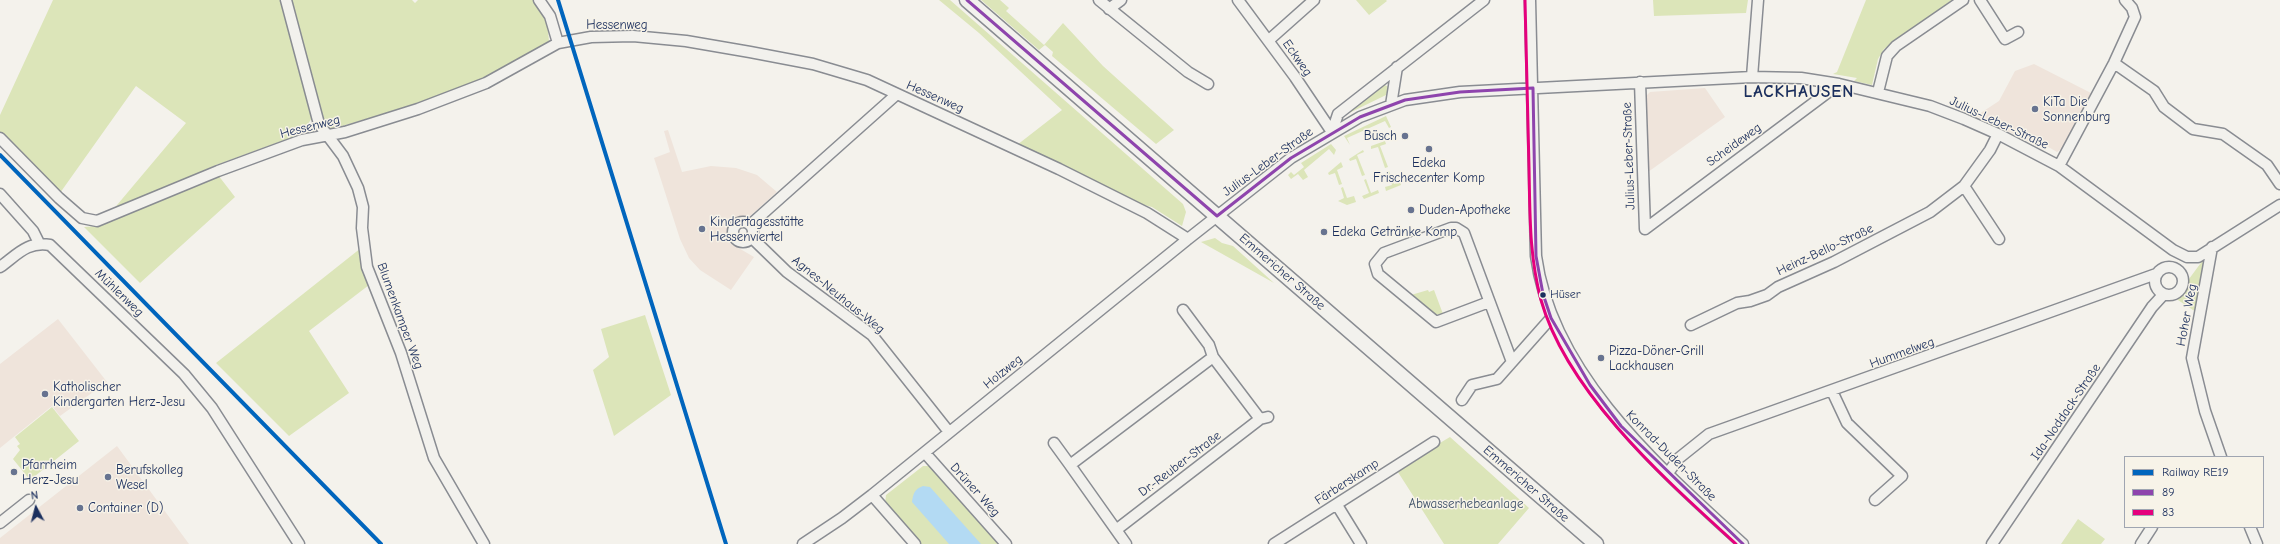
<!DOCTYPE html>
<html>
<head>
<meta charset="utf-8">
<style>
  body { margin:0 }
  #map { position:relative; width:2280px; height:544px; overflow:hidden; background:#f4f2ec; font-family:"Comic Neue",sans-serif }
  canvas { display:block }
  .legend { position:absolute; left:2124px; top:456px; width:140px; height:72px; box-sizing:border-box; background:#f7f3e8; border:1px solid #9fa5b1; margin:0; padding:5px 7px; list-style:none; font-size:12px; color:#1b2f5e }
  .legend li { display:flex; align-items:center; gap:8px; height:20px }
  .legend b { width:20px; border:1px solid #9fa5b1 }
  .north { position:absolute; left:16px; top:488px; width:40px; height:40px; -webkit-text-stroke:3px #f7f3e8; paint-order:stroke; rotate:353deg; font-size:11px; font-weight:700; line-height:16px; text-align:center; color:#1b2f5e }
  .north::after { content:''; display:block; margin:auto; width:14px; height:18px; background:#1b2f5e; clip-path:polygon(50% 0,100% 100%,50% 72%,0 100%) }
</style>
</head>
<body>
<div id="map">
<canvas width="2280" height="544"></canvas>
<ul class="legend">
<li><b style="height:5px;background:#0065bd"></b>Railway RE19</li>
<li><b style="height:5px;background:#8e44ad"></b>89</li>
<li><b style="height:5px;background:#e5007d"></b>83</li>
</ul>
<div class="north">N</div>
</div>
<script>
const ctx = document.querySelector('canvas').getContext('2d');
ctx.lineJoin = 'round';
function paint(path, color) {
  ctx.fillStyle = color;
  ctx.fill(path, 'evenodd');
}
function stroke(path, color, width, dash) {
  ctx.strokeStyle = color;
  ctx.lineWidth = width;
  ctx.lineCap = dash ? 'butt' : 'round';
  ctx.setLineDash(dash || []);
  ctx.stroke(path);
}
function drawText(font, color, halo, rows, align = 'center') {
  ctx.font = font + ' "Comic Neue",sans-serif';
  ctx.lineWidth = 3;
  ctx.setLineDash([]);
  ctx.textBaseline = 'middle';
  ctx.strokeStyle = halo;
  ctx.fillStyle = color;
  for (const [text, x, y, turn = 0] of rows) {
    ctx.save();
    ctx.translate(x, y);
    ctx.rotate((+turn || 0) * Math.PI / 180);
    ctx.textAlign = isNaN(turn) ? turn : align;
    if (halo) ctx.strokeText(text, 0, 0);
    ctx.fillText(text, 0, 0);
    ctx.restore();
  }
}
paint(new Path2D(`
  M 2034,64 L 2091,93 L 2064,147 L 2057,152 L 2045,145 L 2038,146 L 1976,116 L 1999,101 L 2015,71 Z
  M 1705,88 L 1725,117 L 1648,172 L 1646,96 L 1650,92 Z
  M 668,130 L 682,172 L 711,166 L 736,168 L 757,175 L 777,192 L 749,217 L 735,219 L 727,227 L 727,236 L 730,243 L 754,257 L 731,290 L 700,270 L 689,258 L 680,239 L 654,158 L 670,152 L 664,131 Z
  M 58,319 L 107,382 L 60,416 L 52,406 L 0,448 L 0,364 Z
  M 117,446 L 189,544 L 0,544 L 0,538 Z`), '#efe4db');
paint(new Path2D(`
  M 53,0 L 282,0 L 312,118 L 301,134 L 216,165 L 112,211 L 186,123 L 136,86 L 60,193 L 0,133 L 0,115 Z
  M 289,0 L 412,0 L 415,3 L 418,0 L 533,0 L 547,22 L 549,41 L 542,49 L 484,80 L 418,104 L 328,130 L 322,122 Z
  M 939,0 L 950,0 L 1183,204 L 1186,212 L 1182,226 L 1152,207 L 1136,203 L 1017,145 L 1062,110 L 979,33 Z
  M 981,0 L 1000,0 L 1009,8 L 1006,11 L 1044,45 L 1063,23 L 1103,66 L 1174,130 L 1156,144 L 1052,56 L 1053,52 L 1045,45 L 1039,50 Z
  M 1356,0 L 1386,0 L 1387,1 L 1369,15 Z
  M 1653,0 L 1748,0 L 1746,13 L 1654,16 Z
  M 1866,0 L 1952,0 L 1884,49 L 1878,59 L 1872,85 L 1854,81 L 1857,78 L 1833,74 L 1837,72 Z
  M 1380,83 L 1389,87 L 1386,95 L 1341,117 Z
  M 1386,116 L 1391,127 L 1389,128 L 1385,121 L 1347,138 L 1350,145 L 1344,136 Z
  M 1385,141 L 1386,144 L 1380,146 L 1388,167 L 1385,168 L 1378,147 L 1371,149 L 1371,146 Z
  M 1331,144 L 1336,150 L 1334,155 L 1329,149 L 1304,170 L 1308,177 L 1303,180 L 1298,174 L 1291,179 L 1288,175 L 1291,172 L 1294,175 L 1304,167 L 1301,163 Z
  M 1363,150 L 1364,152 L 1357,155 L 1365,175 L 1362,176 L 1356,159 L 1350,161 L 1349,159 Z
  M 1341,162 L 1343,167 L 1337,170 L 1342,184 L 1339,185 L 1335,173 L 1329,175 L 1328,173 Z
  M 1387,171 L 1389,171 L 1394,184 L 1400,182 L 1401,185 L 1386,191 L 1385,187 L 1392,185 Z
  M 218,175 L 235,197 L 140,283 L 84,227 L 99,226 Z
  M 1366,179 L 1371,193 L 1378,190 L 1379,193 L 1364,199 L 1362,196 L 1369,193 L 1364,180 Z
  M 1343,187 L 1347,198 L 1354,196 L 1356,202 L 1347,205 L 1338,201 L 1344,198 L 1341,188 Z
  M 1215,238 L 1222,243 L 1233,246 L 1274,283 L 1201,242 Z
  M 361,248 L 369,285 L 309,331 L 349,393 L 289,436 L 216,363 Z
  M 2203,260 L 2207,263 L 2196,312 L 2175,298 Z
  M 1428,290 L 1429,292 L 1434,290 L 1443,314 L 1434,315 L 1411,295 Z
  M 645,315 L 671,395 L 614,436 L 593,370 L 609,357 L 601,329 Z
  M 52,407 L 79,441 L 30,480 L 13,459 L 20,450 L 17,446 L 20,444 L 15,437 Z
  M 1450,437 L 1529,508 L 1498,544 L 1444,544 L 1396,469 Z
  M 923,466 L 930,466 L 1001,544 L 921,544 L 885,504 L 886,495 Z
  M 2078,519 L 2105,539 L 2101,544 L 2061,544 Z`), '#dce5b9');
paint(new Path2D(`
  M 923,486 L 930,487 L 981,544 L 949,544 L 912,502 C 913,493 915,489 923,486 Z`), '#b3daf3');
const street = new Path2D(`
  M 286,0 L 319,124 L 343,156 L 358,188 L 363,207 L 362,228 L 367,267 L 401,353 L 434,458 L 484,544
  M 539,0 L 550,16 L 558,43
  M 1099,0 L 1188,72 L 1208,84
  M 1238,0 L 1295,77 L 1332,132
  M 1530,0 L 1536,256 C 1552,375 1659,467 1743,544
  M 1980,0 L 2005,39 L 2018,32
  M 1109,9 L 1121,0
  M 1269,40 L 1314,0
  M 2114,63 L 2154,91 L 2164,107 L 2193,129 L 2223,134 L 2267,165 L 2280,184
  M 1752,77 L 1758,0
  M 1640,82 L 1645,229
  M 1878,92 L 1887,56 L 1896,46 L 1963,0
  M 1391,105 L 1397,67
  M 1332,132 L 1338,114 L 1484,0
  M 0,138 L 59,198 L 82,218 L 97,221 L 218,171 L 302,140 L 345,132 L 418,109 L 486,83 L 558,43 L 591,37 L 633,36 L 686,41 L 750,52 L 813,64 L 867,80 L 1059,169 L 1147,213 L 1188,239
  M 2059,166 L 2114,63 L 2135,17 L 2132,8 L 2125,0
  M 1964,186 L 1999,239
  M 0,194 L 33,231 L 39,243
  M733 232a10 10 0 1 1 20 0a10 10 0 1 1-20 0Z
  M 750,225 L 897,94
  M 1645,229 L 1839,84
  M 752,238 L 787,272 L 872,335 L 949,432
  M 2212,247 L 2192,358 L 2205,411 L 2221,457
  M2155 281a14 14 0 1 1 28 0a14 14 0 1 1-28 0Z
  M 0,267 C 17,255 27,241 50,245 L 184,374 L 212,408 L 299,544
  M 1489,302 L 1436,322 L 1378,274 L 1375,264 L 1384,253 L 1451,228 L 1456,228 L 1464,233 L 1512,362
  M 1183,310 L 1209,345 L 1213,357 L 1260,419
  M 1691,325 L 1737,303 L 1750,301 L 1767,295 L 1778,287 L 1834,262 L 1930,212 L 1964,186 L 1990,150 L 1998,134
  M 1832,391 L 1847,423 L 1902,476 L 1875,500
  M 1462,400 L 1472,385 L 1497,379 L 1551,318
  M 1054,443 L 1070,465
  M 925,453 L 1006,544
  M 1668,473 L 1679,458 L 1709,434 L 2156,274
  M 872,495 L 915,544
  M 1337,505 L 1361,544
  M 0,523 L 29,500
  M 2250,527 L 2257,544
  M 1116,530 L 1260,419 L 1268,417
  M 803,544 L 842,518 L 872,495 L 1188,239 L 1291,158 L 1360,117 L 1405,100 L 1460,92 L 1752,77 L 1801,78 L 1839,84 L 1930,106 L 1964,119 L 1998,134 L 2059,166 L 2173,250 L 2187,257 L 2198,257 L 2280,205
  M 1126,544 L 1070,465 L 1213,357
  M 1274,544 L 1434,442
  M 1992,544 L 2152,307 L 2163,295
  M 2141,544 L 2152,527`);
const secondary = new Path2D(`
  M 967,0 L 1596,544`);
stroke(street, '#898c92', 13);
stroke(secondary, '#898c92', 17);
stroke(street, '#f2f1ed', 10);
stroke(secondary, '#f2f1ed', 14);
stroke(new Path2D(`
  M 967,0 L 1217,216
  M 1533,88 L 1536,256 L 1543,294 L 1551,318 L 1590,385 L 1621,426 L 1743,544
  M 1217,216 L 1291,158 L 1360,117 L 1405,100 L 1460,92 L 1533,88`), '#8e44ad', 3);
stroke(new Path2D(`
  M 1525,0 C 1526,56 1528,112 1529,167 C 1530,213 1529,255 1541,300 C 1567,393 1666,480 1736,544`), '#e5007d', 3);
stroke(new Path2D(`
  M 558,0 L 726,544
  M 0,155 L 381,544`), '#0065bd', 4);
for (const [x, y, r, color] of [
  [2035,109,4,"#677390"],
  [1405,136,4,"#677390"],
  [1429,149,4,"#677390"],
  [1411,210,4,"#677390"],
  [702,229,4,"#677390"],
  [1324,232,4,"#677390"],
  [1543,295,3.5,"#1b2f5e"],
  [1601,358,4,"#677390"],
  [45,394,4,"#677390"],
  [14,472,4,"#677390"],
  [108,477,4,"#677390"],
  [80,508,4,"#677390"]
]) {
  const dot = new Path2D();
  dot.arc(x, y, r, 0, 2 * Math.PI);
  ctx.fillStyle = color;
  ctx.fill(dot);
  stroke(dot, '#f7f3e8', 1.5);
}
drawText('12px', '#1b2f5e', '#f7f3e8', [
  ["Hüser",1550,295]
], 'left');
drawText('13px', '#1b2f5e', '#f7f3e8', [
  ["Hessenweg",617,25],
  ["Eckweg",1297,58,55],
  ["Hessenweg",935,97,24],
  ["Julius-Leber-Straße",1999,123,25],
  ["Hessenweg",310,127,-14],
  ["Scheideweg",1734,145,-36],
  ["Julius-Leber-Straße",1629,156,-92],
  ["Julius-Leber-Straße",1268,162,-36],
  ["Heinz-Bello-Straße",1825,250,-25],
  ["Emmericher Straße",1282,272,41],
  ["Mühlenweg",119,293,44],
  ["Agnes-Neuhaus-Weg",838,295,39],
  ["Hoher Weg",2187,315,-79],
  ["Blumenkamper Weg",400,316,70],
  ["Hummelweg",1902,353,-20],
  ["Holzweg",1003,372,-39],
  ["Ida-Noddack-Straße",2066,412,-56],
  ["Konrad-Duden-Straße",1671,456,45],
  ["Dr.-Reuber-Straße",1180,464,-37],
  ["Färberskamp",1347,482,-33],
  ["Emmericher Straße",1526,484,41],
  ["Drüner Weg",975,490,48]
]);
drawText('13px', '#1b2f5e', '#f7f3e8', [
  ["KiTa Die",2043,102],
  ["Sonnenburg",2043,117],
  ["Büsch",1397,136,"right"],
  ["Edeka",1429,163,"center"],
  ["Frischecenter Komp",1429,178,"center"],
  ["Duden-Apotheke",1419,210],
  ["Kindertagesstätte",710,222],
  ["Hessenviertel",710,237],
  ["Edeka Getränke Komp",1332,232],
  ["Pizza-Döner-Grill",1609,351],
  ["Lackhausen",1609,366],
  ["Katholischer",53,387],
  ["Kindergarten Herz-Jesu",53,402],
  ["Pfarrheim",22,465],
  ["Herz-Jesu",22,480],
  ["Berufskolleg",116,470],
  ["Wesel",116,485],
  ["Container (D)",88,508]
], 'left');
drawText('13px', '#3e5168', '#f7f3e8', [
  ["Abwasserhebeanlage",1466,504]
]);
ctx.letterSpacing = '1px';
drawText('bold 17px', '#1b2f5e', '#f7f3e8', [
  ["LACKHAUSEN",1799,92]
]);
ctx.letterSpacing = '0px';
</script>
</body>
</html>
